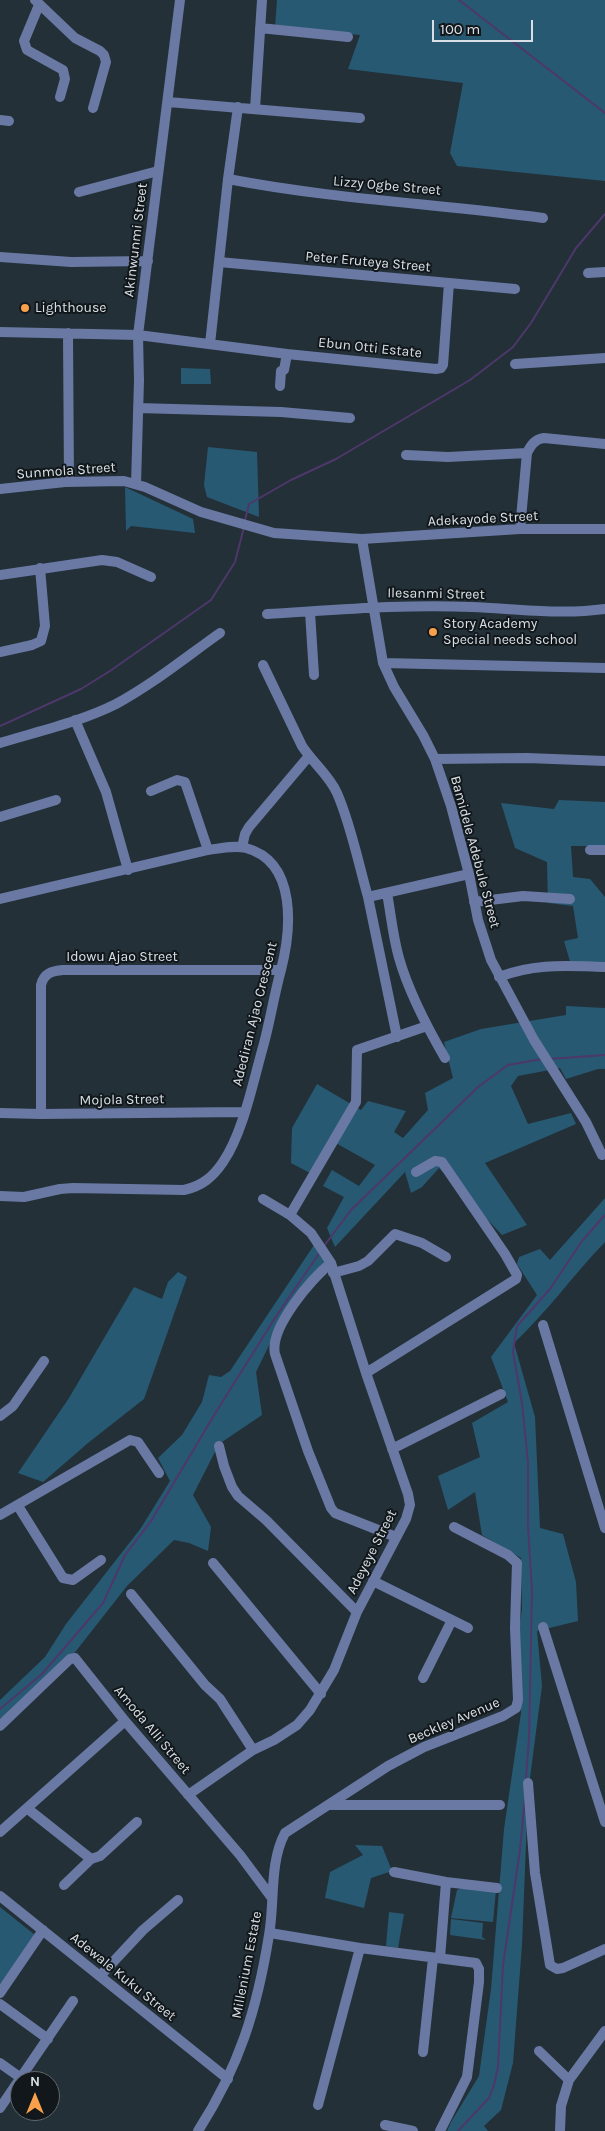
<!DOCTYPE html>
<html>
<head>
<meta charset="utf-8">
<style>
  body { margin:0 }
  #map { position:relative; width:605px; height:2131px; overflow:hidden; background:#233038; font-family:Karla,sans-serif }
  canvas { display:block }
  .north { position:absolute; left:10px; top:2071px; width:50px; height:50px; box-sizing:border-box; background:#11171b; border:1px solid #61676c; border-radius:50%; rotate:0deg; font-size:14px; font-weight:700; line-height:20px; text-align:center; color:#d8e0e5 }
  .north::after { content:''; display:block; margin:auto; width:18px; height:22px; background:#f8a04b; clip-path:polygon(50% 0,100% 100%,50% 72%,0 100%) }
  .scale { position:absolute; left:432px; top:20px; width:101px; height:22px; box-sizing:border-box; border:2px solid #d8e0e5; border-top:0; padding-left:6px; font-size:15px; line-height:18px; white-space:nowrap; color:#d8e0e5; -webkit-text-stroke:4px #11171b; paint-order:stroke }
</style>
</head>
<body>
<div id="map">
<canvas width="605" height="2131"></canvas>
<div class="north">N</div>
<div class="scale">100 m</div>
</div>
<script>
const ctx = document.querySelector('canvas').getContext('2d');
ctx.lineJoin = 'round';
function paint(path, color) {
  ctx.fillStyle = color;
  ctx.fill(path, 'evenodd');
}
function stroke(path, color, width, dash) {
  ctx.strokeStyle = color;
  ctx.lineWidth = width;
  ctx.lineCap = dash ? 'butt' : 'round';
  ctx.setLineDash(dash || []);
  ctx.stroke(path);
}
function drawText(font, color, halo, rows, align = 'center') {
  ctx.font = font + ' Karla,sans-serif';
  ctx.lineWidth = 4;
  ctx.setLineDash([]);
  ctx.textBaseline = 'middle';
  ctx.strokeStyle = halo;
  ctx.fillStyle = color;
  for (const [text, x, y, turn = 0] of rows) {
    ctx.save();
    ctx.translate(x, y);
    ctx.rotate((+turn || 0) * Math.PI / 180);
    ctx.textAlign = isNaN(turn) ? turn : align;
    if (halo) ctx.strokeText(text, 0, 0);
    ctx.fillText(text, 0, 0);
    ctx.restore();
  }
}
paint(new Path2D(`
  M 277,0 L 605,0 L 605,181 L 457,166 L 450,153 L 463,83 L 348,69 L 360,35 L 275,27 Z
  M 181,368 L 210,369 L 211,384 L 181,384 Z
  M 208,447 L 257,452 L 259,517 L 207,497 L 204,485 Z
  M 125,487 L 193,519 L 195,533 L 131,526 L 126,531 Z
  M 559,800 L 605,802 L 605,846 L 571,846 L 573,877 L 590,879 L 605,897 L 605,965 L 571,965 L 564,941 L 578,938 L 573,906 L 548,903 L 547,862 L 515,848 L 501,803 L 554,809 Z
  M 566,1006 L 605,1008 L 605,1069 L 598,1069 L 566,1079 L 560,1068 L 518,1076 L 511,1086 L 528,1124 L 571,1113 L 576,1124 L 485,1163 L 527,1225 L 502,1235 L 439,1168 L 422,1187 L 411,1193 L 405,1172 L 335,1247 L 327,1228 L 344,1197 L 323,1186 L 332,1170 L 359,1186 L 375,1165 L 334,1142 L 310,1173 L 291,1163 L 292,1128 L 317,1084 L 361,1110 L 368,1101 L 406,1111 L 394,1132 L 403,1138 L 428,1110 L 425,1093 L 453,1078 L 444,1042 L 481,1029 L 566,1015 Z
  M 605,1198 L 605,1242 C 573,1275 548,1311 514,1343 L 535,1417 L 540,1528 L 563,1534 L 576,1582 L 578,1621 L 537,1631 L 542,1686 L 528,1793 L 522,1945 L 513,2063 L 501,2110 L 484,2126 L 488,2131 L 447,2131 L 451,2122 L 479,2076 L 491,1989 L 504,1829 L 521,1713 L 518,1637 L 522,1609 L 521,1558 L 482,1535 L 475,1492 L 448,1510 L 438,1476 L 480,1457 L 472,1423 L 508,1402 L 491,1357 L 537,1295 L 517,1264 L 519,1257 L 540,1249 L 550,1260 Z
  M 314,1245 L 326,1263 L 279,1325 L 256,1372 L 262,1415 L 219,1444 L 193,1495 L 211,1527 L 208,1551 L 189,1543 L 174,1540 L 127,1586 L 76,1651 L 0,1723 L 0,1700 L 45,1657 L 66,1624 L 141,1528 L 170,1481 L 158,1458 L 182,1435 L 202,1402 L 209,1375 L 221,1377 L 230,1371 Z
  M 178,1272 L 187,1277 L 144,1399 L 88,1443 L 43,1482 L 18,1473 L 69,1398 L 134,1287 L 162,1299 L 168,1282 Z
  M 355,1845 L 382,1846 L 392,1871 L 371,1878 L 364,1908 L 325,1898 L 330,1872 L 363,1855 Z
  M 465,1887 L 496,1890 L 493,1922 L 451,1918 L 457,1890 Z
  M 0,1907 L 35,1935 L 0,1985 Z
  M 389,1912 L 404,1914 L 398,1948 L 386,1946 Z
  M 451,1919 L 483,1923 L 482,1937 L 486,1940 L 450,1935 Z`), '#285973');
stroke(new Path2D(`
  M 459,0 L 605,113
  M 245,520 L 249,504 L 291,480 L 336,459 L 470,380 L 513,347 L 531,323 L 576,248 L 605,214
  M 0,726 L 81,689 L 110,671 L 211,600 L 235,562 L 244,527
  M 549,1059 L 605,1055
  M 324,1246 L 351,1210 L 478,1087 L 508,1065 L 542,1059
  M 0,1709 L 42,1674 L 103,1603 L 125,1555 L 151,1521 L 216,1412 L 275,1318 L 320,1252
  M 526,1779 L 529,1738 L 532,1591 L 528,1526 L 528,1463 L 522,1403 L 513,1352 L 517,1326 L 550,1289 L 582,1241 L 605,1215
  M 458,2131 L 489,2098 L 494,2085 L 498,2067 L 503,1965 L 520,1850 L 525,1798`), '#4e376b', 2);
stroke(new Path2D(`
  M 35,0 L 75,38 L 100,51 L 104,55 L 106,62 L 93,108
  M 39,5 L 24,41 L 27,50 L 63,70 L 65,79 L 60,97
  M 260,28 L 348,37
  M 168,102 L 360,118
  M 255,109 L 262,0
  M 0,120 L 9,121
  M 228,179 C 332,199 438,204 543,218
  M 79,192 L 158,171
  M 0,257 L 71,262 L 148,261
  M 219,262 L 515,289
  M 588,273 L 605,272
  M 0,332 L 138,335 L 287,354 L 436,369 L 441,368 L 443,365 L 449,283
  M 68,333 L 69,482
  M 210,344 L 228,179 L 238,107
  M 515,364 L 605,358
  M 280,386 L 281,371 L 284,370 L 287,354
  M 138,408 L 281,412 L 350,418
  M 406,455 L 448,457 L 527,453
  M 136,484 L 139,380 L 138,335 L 180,0
  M 0,489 L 65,482 L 124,481 L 145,487 L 201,512 L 274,533 L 362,539 L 383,663 L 394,687 L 423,735 L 435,759 L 451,806 L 469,874 L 478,920 L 491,960 L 534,1040 L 586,1122 L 602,1155
  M 520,529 L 527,453 C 531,445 535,439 544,438 L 605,444
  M 362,539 L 520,529 L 605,529
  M 0,575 L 102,560 L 117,562 L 151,577
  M 310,612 L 314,675
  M 267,614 C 336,610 404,604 472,607 C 517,609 561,615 605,609
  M 0,652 L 32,645 L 41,641 L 45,626 L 40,568
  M 383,663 L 605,668
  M 263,665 L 302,746 C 313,763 329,775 337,793 C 351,825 358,862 368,897 L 469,874
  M 75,720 L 106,792 L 128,870
  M 0,743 C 39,731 80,722 116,704 C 153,684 186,657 220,633
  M 435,759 L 527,758 L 605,761
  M 151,791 L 177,780 L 185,782 L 208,850
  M 0,817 L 56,800
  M 242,847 L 245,834 L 249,827 L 309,756
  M 590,850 L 605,850
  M 387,893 C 391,915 393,937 399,958 C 409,993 427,1027 445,1058
  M 368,897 L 397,1037
  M 0,899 L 208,850 C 221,848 234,845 246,848 C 298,862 291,931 281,970 C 274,995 270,1022 263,1047 C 253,1082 243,1133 223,1162 C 213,1177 202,1186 184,1190 L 73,1188 L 60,1189 L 24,1197 L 0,1196
  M 474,902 L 523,896 L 570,899
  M 499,977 C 535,963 567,966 605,967
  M 0,1113 L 41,1114 L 244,1112
  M 41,1114 L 41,985 C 44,973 52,971 63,970 L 280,970
  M 290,1215 L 356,1102 L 357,1050 L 427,1026
  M 331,1263 C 312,1278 269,1328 275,1354 L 308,1451 L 331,1508 L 335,1513 L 396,1537
  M 333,1273 L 359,1266 L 368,1261 L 395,1234 L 422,1243 L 446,1257
  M 543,1325 L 605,1528
  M 366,1373 L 516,1279 L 517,1275 L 505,1254 L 442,1162 L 435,1161 L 416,1172
  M 0,1416 L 13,1406 L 44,1361
  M 219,1446 L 224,1466 L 232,1487 L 238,1496 L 266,1520 L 357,1612
  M 392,1449 L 501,1394
  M 18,1506 L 63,1578 L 73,1580 L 101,1560
  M 0,1515 L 130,1440 L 138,1442 L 159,1473
  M 213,1563 L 321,1694
  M 373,1581 L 468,1628
  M 131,1594 L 205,1685 L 220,1699 L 253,1750
  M 543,1627 L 605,1822
  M 423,1678 L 452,1620
  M 0,1726 L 70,1659 L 75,1658 L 125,1721 L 240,1855 L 272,1898
  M 528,1783 L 535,1873 L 550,1965 L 557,1969 L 563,1968 L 605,1949
  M 188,1795 L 253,1750 L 274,1740 L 297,1725 L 310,1710 L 334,1670 L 357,1612 L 406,1519 L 410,1505 L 408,1494 L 366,1373 L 331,1263 L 311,1233 L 290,1215 L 263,1199
  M 330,1805 L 500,1805
  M 28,1809 L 91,1859
  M 0,1832 L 125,1721
  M 394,1872 L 446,1882 L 497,1888
  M 64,1885 L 91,1859 L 100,1856 L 137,1822
  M 0,1896 L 228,2079
  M 270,1933 L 360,1948 L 476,1963 L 479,1969 L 479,1982 L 467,2077 L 440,2131
  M 440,1958 L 446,1882
  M 100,1976 L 143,1930 L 178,1900
  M 0,1993 L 43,1930
  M 0,2004 L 48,2039
  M 539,2051 L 569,2080
  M 423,2052 L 433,1958
  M 0,2063 L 21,2078
  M 318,2105 L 360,1948
  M 0,2108 L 73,2001
  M 385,2125 L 413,2131
  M 198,2131 C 239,2067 257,2010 269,1935 C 275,1902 269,1863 285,1833 L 388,1766 L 424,1747 L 503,1716 L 516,1708 L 518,1700 L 515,1628 L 517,1563 L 508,1555 L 454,1527
  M 560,2131 L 561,2106 L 569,2080 L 605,2031`), '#6979a3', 10);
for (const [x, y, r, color] of [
  [25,308,5,"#f8a04b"],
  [433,632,5,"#f8a04b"]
]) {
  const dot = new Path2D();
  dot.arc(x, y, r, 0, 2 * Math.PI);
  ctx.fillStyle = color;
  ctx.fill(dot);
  stroke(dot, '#11171b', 2);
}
drawText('14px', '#d8e0e5', '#11171b', [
  ["Lizzy Ogbe Street",387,186,5],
  ["Akinwunmi Street",136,240,-83],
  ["Peter Eruteya Street",368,262,5],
  ["Ebun Otti Estate",370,348,6],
  ["Sunmola Street",66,471,-4],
  ["Adekayode Street",483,519,-3],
  ["Ilesanmi Street",436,594,1],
  ["Bamidele Adebule Street",475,852,75],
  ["Idowu Ajao Street",122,957],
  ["Adediran Ajao Crescent",255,1014,-76],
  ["Mojola Street",122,1100,-1],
  ["Adeyeye Street",372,1552,-63],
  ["Beckley Avenue",454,1721,-23],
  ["Amoda Alli Street",152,1730,50],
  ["Millenium Estate",247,1965,-79],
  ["Adewale Kuku Street",123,1977,39]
]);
drawText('14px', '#d8e0e5', '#11171b', [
  ["Lighthouse",35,308],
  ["Story Academy",443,624],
  ["Special needs school",443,640]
], 'left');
</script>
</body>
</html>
